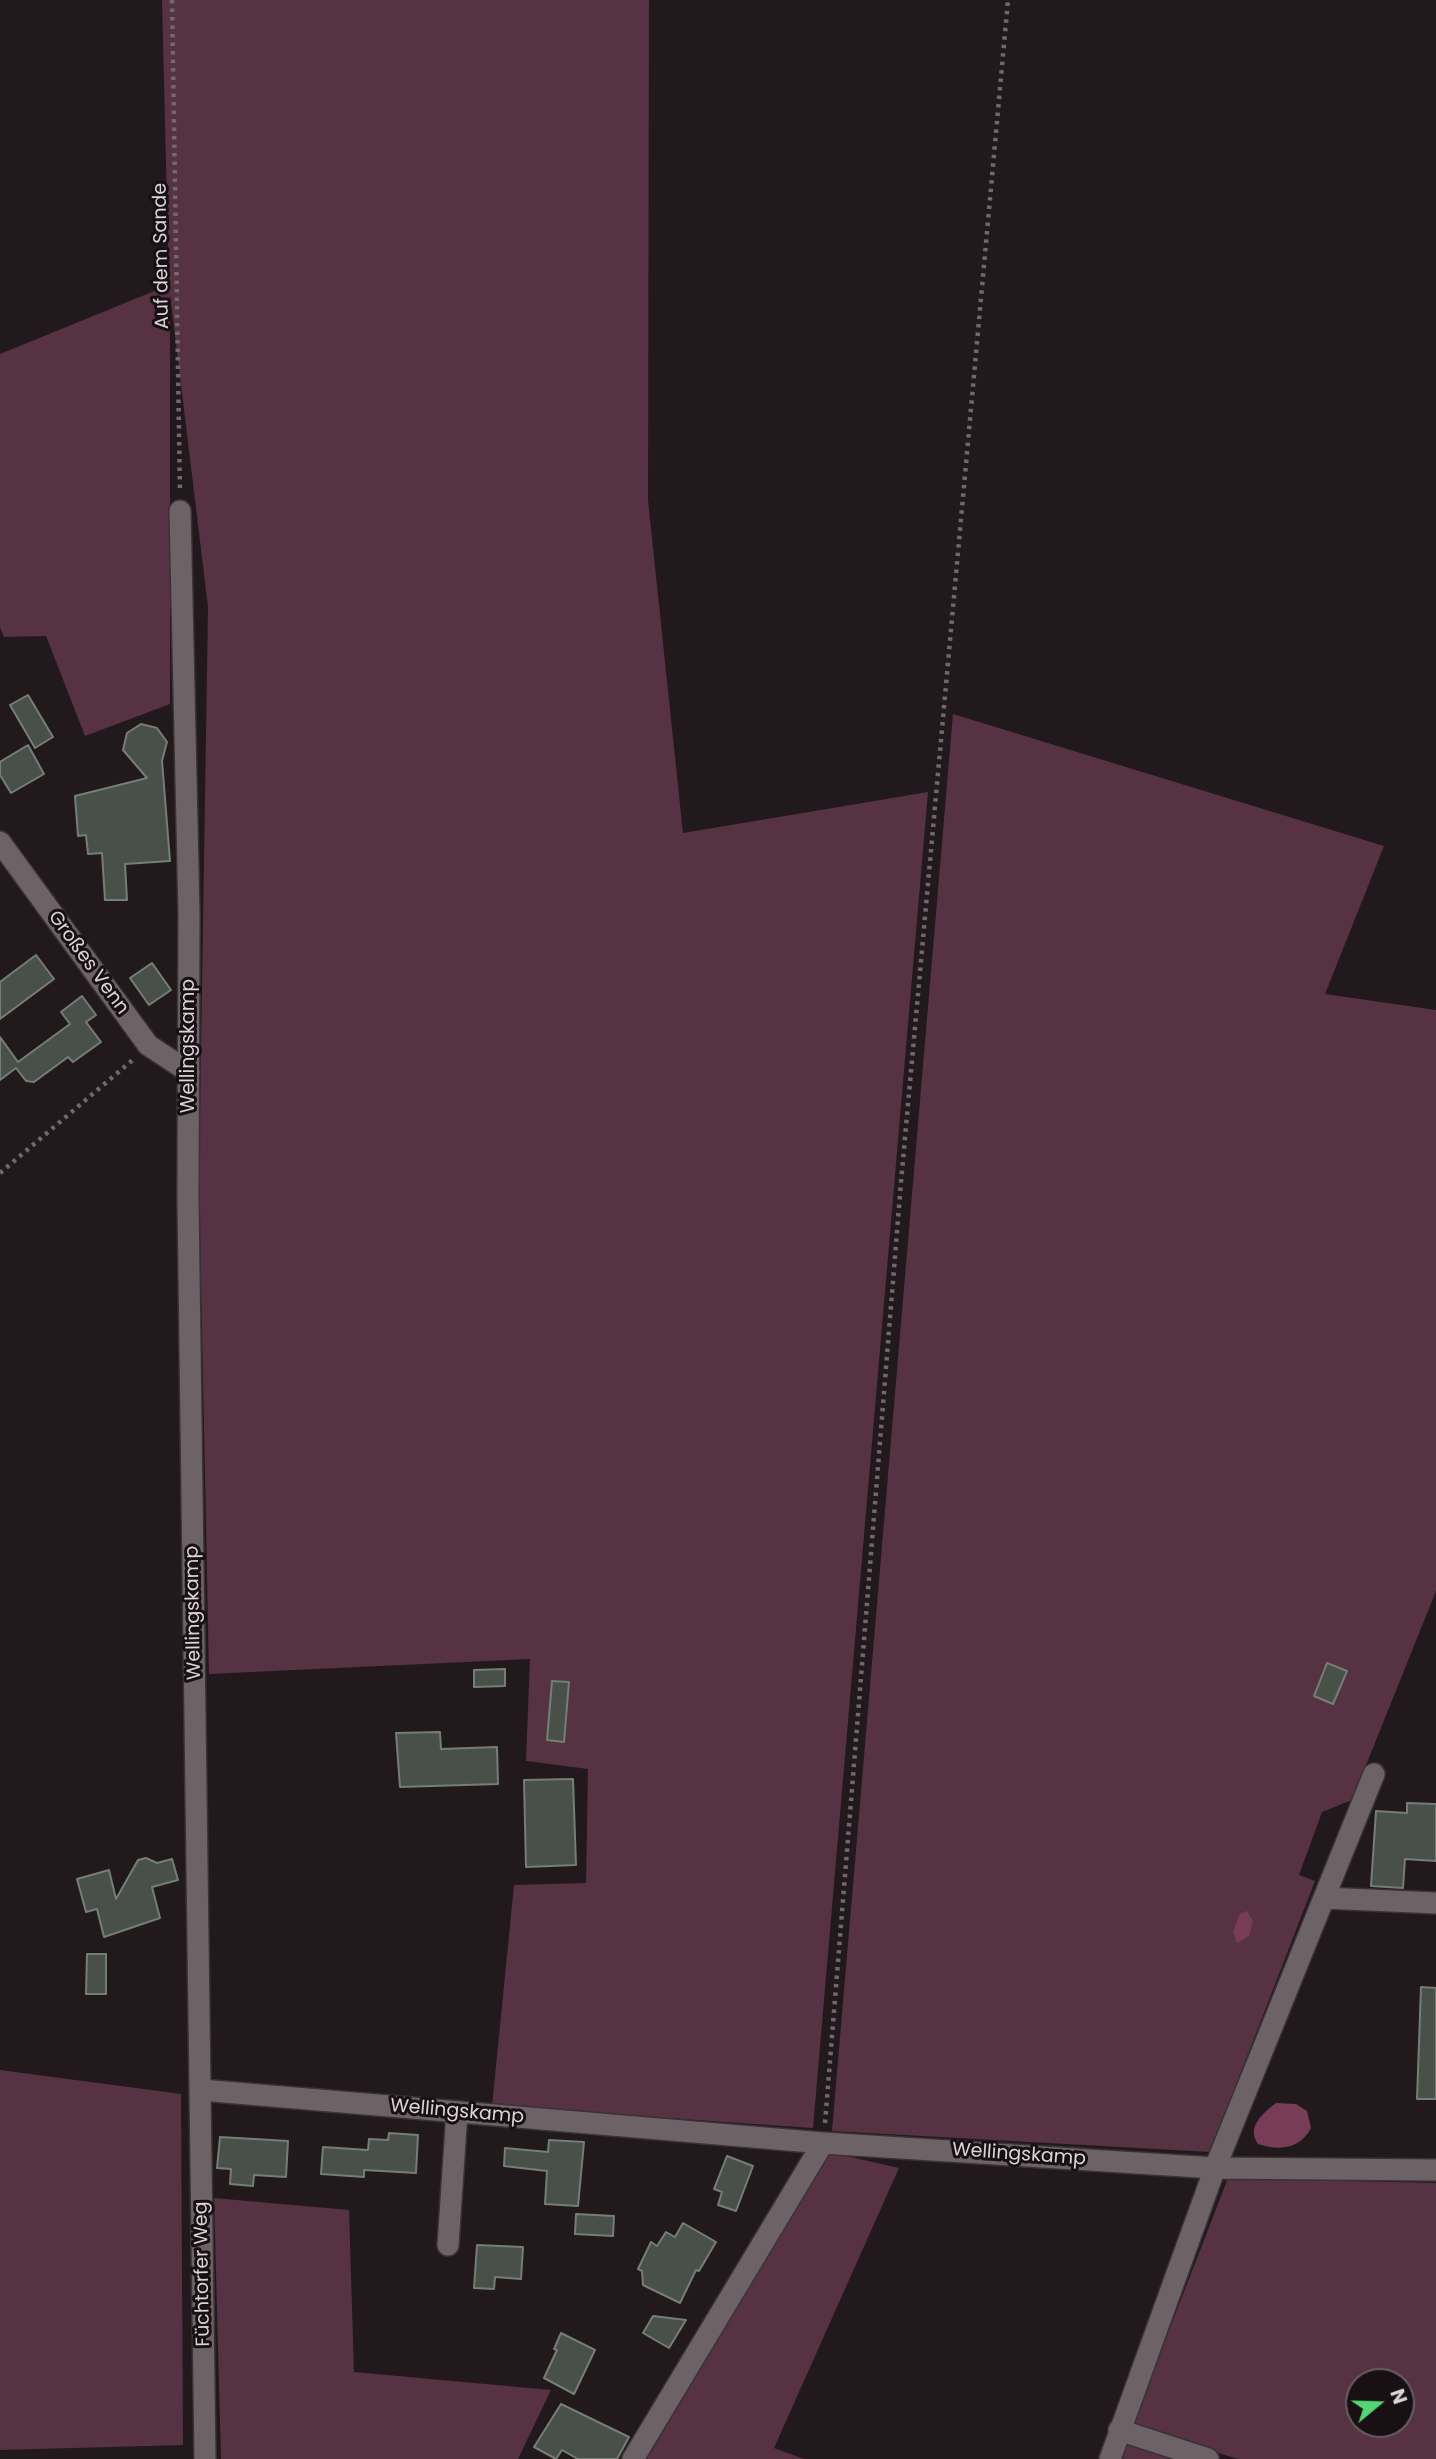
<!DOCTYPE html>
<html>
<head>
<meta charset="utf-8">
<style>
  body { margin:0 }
  #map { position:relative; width:1436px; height:2459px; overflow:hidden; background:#22191d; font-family:Poppins,sans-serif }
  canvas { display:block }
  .north { position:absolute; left:1345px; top:2368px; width:70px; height:70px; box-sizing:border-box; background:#191014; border:2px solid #675f62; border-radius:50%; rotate:71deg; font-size:19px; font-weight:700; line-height:28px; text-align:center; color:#dbd5d8 }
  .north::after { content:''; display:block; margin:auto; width:24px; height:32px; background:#52d673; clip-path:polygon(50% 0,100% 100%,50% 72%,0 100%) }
</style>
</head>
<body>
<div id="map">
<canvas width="1436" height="2459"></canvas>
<div class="north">N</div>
</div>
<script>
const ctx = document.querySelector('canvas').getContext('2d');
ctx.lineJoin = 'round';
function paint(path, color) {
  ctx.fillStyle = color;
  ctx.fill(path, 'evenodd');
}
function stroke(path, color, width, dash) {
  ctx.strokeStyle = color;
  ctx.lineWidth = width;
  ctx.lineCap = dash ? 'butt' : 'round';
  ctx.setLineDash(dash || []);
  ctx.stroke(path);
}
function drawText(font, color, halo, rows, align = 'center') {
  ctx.font = font + ' Poppins,sans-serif';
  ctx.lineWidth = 6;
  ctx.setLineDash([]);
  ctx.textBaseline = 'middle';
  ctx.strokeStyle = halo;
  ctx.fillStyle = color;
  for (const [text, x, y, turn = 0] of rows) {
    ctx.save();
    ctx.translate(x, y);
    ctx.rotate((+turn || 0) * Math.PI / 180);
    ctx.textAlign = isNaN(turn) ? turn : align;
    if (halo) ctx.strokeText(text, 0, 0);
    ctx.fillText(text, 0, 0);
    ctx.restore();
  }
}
paint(new Path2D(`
  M 162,0 L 649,0 L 648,500 L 683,833 L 928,792 L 813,2128 L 492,2106 L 514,1885 L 586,1883 L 588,1769 L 526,1761 L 530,1659 L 209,1674 L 199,1179 L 208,607 L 170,294 L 170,704 L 85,736 L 46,636 L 4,637 L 0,627 L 0,354 L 169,285 Z
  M 953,714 L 1384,846 L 1325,994 L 1436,1010 L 1436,1591 L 1352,1800 L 1322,1812 L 1299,1875 L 1315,1881 L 1210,2152 L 832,2131 Z
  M 0,2070 L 181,2094 L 183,2445 L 0,2450 Z
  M 829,2152 L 899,2168 L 774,2448 L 804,2459 L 647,2459 Z
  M 1228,2178 L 1436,2183 L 1436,2459 L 1238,2459 L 1132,2426 ZM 1359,2382 L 1401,2382 L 1401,2424 L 1359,2424 Z
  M 214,2198 L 349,2210 L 354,2372 L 551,2390 L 518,2459 L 221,2459 Z
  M 1127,2444 L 1173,2459 L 1123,2459 Z`), '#563242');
paint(new Path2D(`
  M 1247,1911 L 1253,1921 L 1249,1936 L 1237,1943 L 1233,1932 L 1240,1913 Z
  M 1276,2103 L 1296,2104 L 1307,2111 L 1311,2128 C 1300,2149 1280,2151 1258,2144 C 1246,2127 1263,2113 1276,2103 Z`), '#773c57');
const building = new Path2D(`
  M 28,695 L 53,737 L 35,748 L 10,705 Z
  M 141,724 L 157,728 L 167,742 L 162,761 L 170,861 L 125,864 L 127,900 L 105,900 L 102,853 L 88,854 L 86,835 L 78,836 L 75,796 L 147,778 L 123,750 L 127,733 Z
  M 28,745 L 44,774 L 11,793 L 0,775 L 0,762 Z
  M 36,955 L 54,979 L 0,1019 L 0,982 Z
  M 152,963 L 171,990 L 149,1005 L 130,978 Z
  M 82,996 L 96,1015 L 86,1022 L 101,1042 L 73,1062 L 68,1057 L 34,1082 L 26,1081 L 16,1068 L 0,1080 L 0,1037 L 18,1062 L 70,1024 L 61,1012 Z
  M 1327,1663 L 1347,1671 L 1333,1704 L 1314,1696 Z
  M 505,1669 L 505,1686 L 474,1687 L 474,1670 Z
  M 552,1681 L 569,1682 L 564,1742 L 547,1740 Z
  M 440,1732 L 441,1749 L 497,1747 L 498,1784 L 400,1787 L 396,1733 Z
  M 573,1779 L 576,1865 L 526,1867 L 524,1780 Z
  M 1407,1803 L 1436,1804 L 1436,1861 L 1405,1859 L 1403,1888 L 1371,1886 L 1376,1811 L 1407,1813 Z
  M 146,1858 L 157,1863 L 172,1859 L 178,1880 L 152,1887 L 160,1918 L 104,1937 L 97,1909 L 86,1912 L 77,1879 L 109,1870 L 116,1899 L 138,1860 Z
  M 87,1954 L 106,1954 L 106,1994 L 86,1994 Z
  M 1421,1987 L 1436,1988 L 1436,2099 L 1417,2099 Z
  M 389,2133 L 418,2135 L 416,2173 L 364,2170 L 364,2177 L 321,2174 L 323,2147 L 368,2150 L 369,2139 L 388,2140 Z
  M 220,2137 L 288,2141 L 286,2177 L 254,2175 L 253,2186 L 230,2184 L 231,2169 L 217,2168 Z
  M 549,2140 L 584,2142 L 578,2206 L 545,2204 L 547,2171 L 504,2166 L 505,2148 L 548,2152 Z
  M 727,2156 L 753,2166 L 736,2211 L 718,2205 L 722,2192 L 714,2189 Z
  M 576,2214 L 614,2216 L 613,2236 L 575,2234 Z
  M 683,2223 L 716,2242 L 699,2271 L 696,2270 L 680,2303 L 643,2285 L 642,2271 L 638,2269 L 651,2242 L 657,2246 L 666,2232 L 675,2237 Z
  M 477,2245 L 523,2247 L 521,2279 L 495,2277 L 494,2289 L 474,2288 Z
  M 653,2316 L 686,2320 L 669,2348 L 643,2333 Z
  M 561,2333 L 595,2350 L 574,2394 L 544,2378 L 557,2350 L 554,2349 Z
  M 561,2404 L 629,2437 L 617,2459 L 578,2459 L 562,2450 L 556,2459 L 534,2447 Z`);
paint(building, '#485049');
stroke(building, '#757e76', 2);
const minor = new Path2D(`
  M 180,511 L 189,914 L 188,1199 L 205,2459
  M 0,842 L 148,1045 L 189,1072
  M 1324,1898 L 1436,1903
  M 201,2090 L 823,2143 L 1215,2168 L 1374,1774
  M 448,2245 L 457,2112
  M 1119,2430 L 1208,2459
  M 633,2459 L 823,2143
  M 1110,2459 L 1215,2168 L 1436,2170`);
stroke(minor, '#393335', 24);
stroke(new Path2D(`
  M 172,0 L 180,493
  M 0,1173 L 135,1058
  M 825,2123 L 901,1182 L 1008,0`), '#70686c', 4.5, [3.5, 5]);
stroke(minor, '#6d6367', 21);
drawText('19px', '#dbd5d8', '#191014', [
  ["Auf dem Sande",162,256,-91],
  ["Großes Venn",88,963,54],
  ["Wellingskamp",189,1046,-90],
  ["Wellingskamp",194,1613,-91],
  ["Wellingskamp",457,2112,5],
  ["Wellingskamp",1019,2155,4],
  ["Füchtorfer Weg",203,2274,-91]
]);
</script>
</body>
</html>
